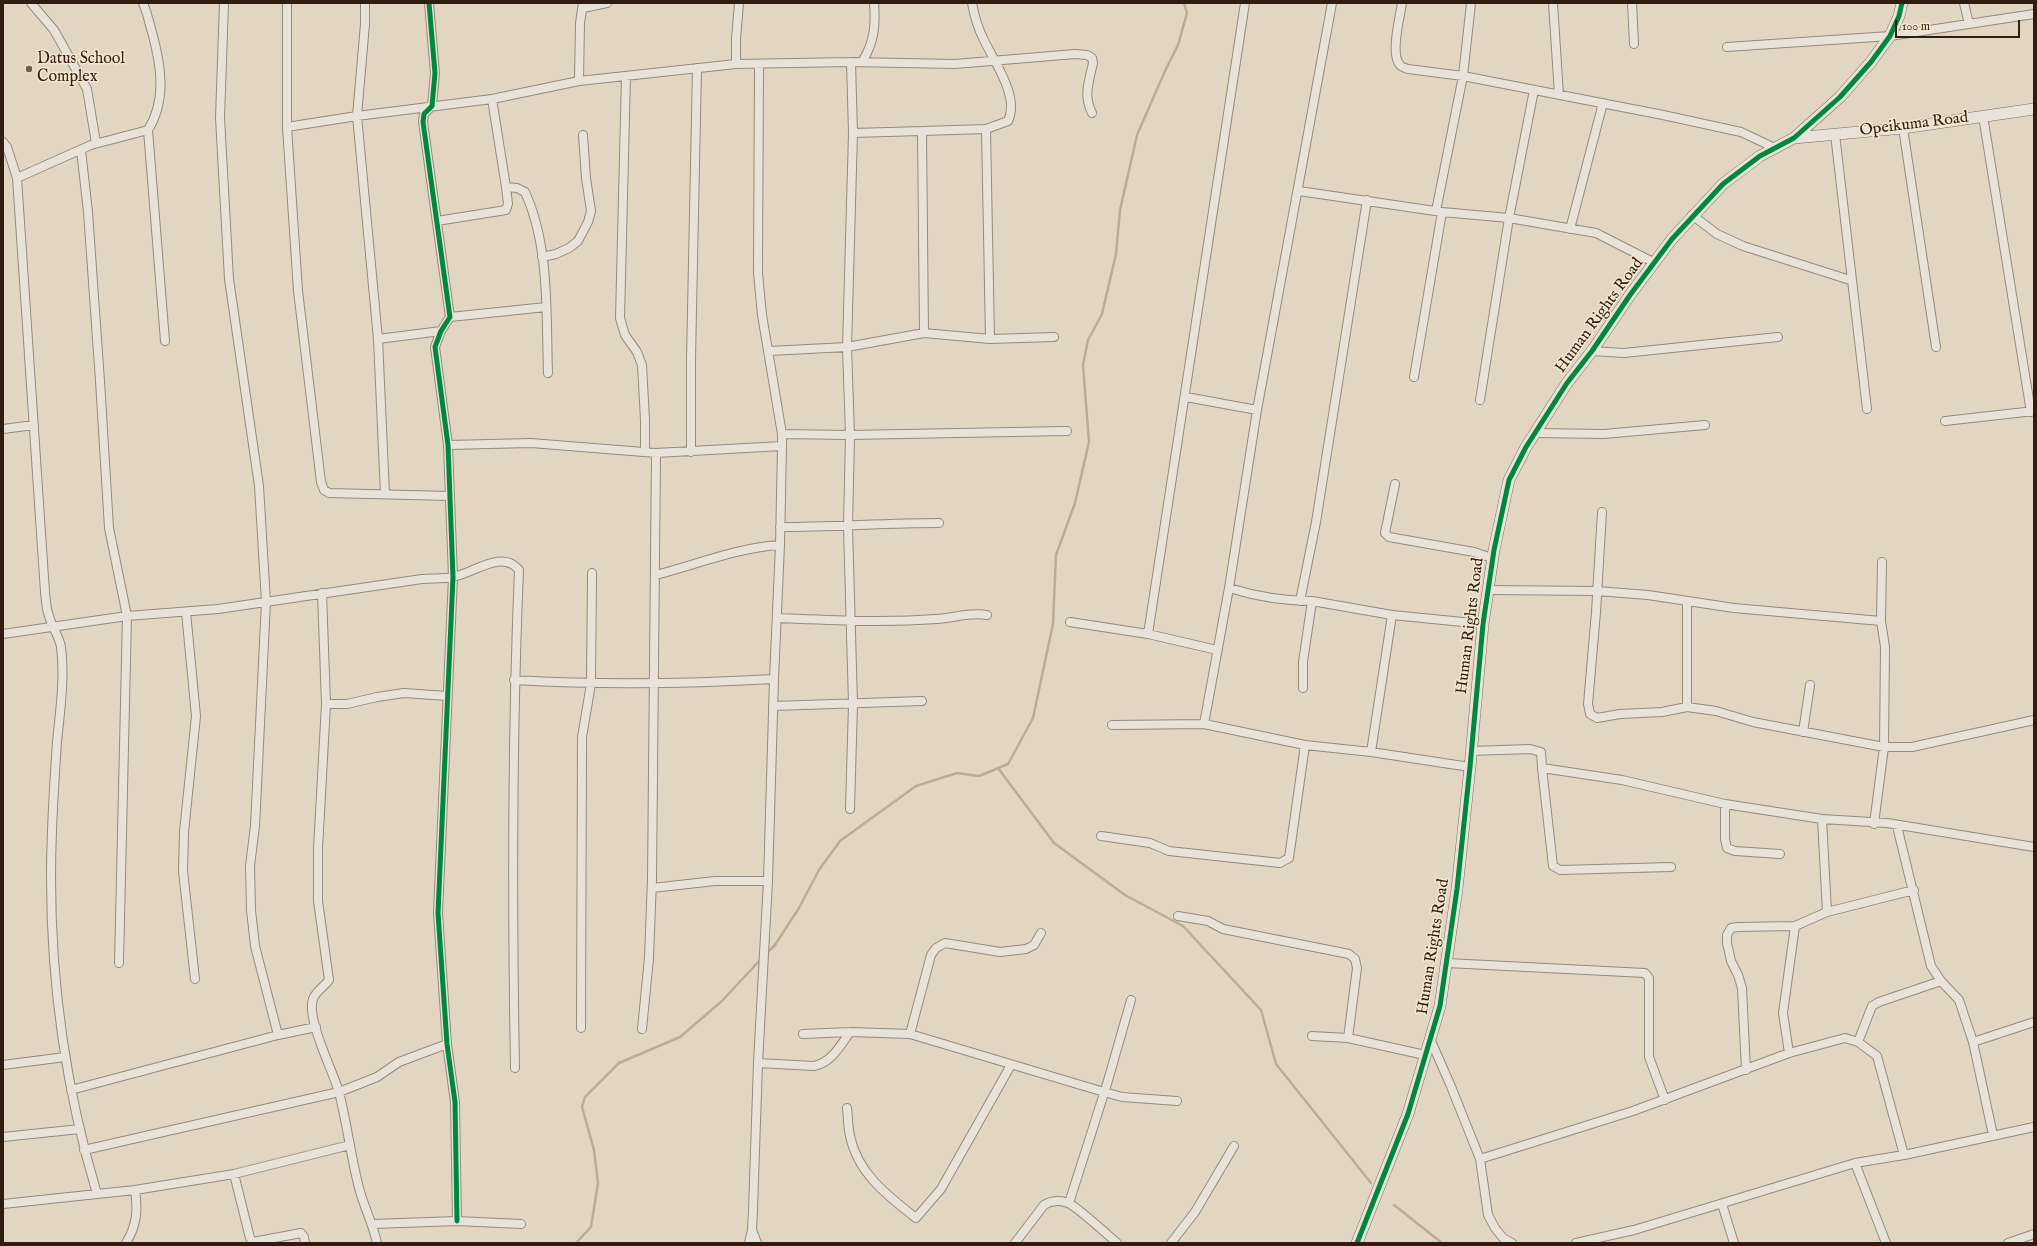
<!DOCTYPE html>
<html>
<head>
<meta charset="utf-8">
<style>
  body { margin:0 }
  #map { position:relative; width:2037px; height:1246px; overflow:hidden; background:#e2d6c3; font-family:"IM FELL English",serif }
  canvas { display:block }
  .frame { position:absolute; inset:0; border:4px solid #301c10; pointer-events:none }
  .scale { position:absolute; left:1895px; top:20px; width:125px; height:18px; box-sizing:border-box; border:2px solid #301c10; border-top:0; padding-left:5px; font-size:12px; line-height:14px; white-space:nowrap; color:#301c10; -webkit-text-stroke:3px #f5e6d0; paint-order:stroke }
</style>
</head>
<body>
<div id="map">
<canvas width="2037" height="1246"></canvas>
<div class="frame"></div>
<div class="scale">100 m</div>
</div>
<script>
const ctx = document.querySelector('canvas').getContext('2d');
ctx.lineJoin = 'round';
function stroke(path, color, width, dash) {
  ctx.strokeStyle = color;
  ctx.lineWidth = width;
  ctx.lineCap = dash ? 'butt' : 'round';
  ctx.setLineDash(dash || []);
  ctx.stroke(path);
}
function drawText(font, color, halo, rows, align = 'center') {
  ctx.font = font + ' "IM FELL English",serif';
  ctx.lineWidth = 3;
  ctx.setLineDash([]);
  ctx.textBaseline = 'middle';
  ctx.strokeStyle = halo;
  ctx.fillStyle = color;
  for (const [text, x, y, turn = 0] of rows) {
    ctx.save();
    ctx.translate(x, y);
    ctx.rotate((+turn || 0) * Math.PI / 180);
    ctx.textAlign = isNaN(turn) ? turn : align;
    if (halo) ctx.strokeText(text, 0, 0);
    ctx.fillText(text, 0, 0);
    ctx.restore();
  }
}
stroke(new Path2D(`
  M 998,768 L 1054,843 L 1125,895 L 1183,926 L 1261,1010 L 1276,1064 L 1371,1183
  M 767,953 L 775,945 L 799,908 L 819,870 L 840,841 L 916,786 L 957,773 L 979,776 L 1008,764 L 1033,718 L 1053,624 L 1056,555 L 1075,503 L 1089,442 L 1083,365 L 1088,340 L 1102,314 L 1116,254 L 1120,210 L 1137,135 L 1165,71 L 1178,45 L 1187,13 L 1184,3
  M 1394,1205 L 1442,1243
  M 576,1243 L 591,1227 L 598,1183 L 594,1150 L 582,1107 L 585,1097 L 619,1063 L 680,1037 L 722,1001 L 761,959`), '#beab93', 2.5);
const street = new Path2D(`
  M 31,3 L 54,30 L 87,89 L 96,143
  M 143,3 C 147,12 149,22 152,32 C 161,65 167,100 148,130
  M 224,3 L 220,118 L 229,279 L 259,486 L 266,602 L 255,826 L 250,866 L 251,910 L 255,946 L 278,1035
  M 287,3 L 287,127 L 298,291 L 321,482 L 324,490 L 329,493 L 450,496
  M 365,3 L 365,24 L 357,116 L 378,339 L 385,494
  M 429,3 L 435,73 L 432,106 L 424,114 L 423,122 L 450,317 L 441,331 L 435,347 L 448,445 L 453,577 L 438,913 L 447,1044 L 455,1102 L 457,1221
  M 972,3 C 974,14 978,28 983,38 C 993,60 1020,96 1008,121 L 986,129
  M 1402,3 C 1400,17 1390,54 1400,65 C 1401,67 1405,68 1408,69 L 1463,76 L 1663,115 L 1741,132 L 1775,148
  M 1553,3 L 1559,95
  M 1632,3 L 1634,44
  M 1964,3 L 1969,24
  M 583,8 L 607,3
  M 1727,47 L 1890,36 L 2034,14
  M 862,62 C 874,43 876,25 874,3
  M 736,64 L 736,39 L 739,3
  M 626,76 L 620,318 L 625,335 L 637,352 L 642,365 L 645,420 L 645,452
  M 579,81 L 580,23 L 583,3
  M 1983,116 L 2031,412
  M 287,127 L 357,116 L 492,99 L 579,81 L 736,64 L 851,62 L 955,64 L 1075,54 L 1087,55 L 1092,58 L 1093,63 C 1089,82 1083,95 1092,113
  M 1903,128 L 1936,347
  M 922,131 L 986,129 L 990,339
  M 853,133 L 922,131 L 924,333
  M 1835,134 L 1867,409
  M 3,142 L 7,147 L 17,178 L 45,592 C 46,600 46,609 49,616 C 52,627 59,636 61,647 C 65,677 60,712 57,742 C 55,772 53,801 52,831 C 47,953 62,1077 97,1194
  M 81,150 L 88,212 L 100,381 L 109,528 L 127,616 L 119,963
  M 17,178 L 91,145 L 148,130 L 165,341
  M 506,187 L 517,188 L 525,192 C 550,247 546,314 548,373
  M 1299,191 L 1442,212 L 1509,218 L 1596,233 L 1655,263
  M 1436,211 L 1463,76 L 1471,3
  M 1692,215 L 1717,234 L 1743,246 L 1850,280
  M 437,221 L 506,210 L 508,204 L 506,187 L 492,99
  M 1570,229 L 1603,103
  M 542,257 L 556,254 L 569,248 L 578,241 L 588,222 L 591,211 L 586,178 L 583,135
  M 450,317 L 546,307
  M 378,339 L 441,331
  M 769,351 L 847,347 L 924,333 L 990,339 L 1054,337
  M 1592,351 L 1624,353 L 1778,337
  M 1414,377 L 1442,212
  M 1186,397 L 1257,410
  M 1480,400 L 1509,218 L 1534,90
  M 1945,421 L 2034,411
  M 3,429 L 34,425
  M 1536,433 L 1604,434 L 1705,425
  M 782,434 L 850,435 L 1067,431
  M 448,445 L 531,443 L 656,453 L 782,446
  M 691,452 L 691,359 L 697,68
  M 1395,484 L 1385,533 L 1389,537 L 1474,552 L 1492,558
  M 1602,512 L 1596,612 L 1588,704 L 1590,714 L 1597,718 L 1620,714 L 1662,712 L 1687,707 L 1716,711 L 1753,722 L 1884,747 L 1912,747 L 2034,720
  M 780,527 C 833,527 886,523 939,523
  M 656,575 C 695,565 740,547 780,545
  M 1229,588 C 1255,596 1285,601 1312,601 L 1392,615 L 1483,624
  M 1488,590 L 1597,591 L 1648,595 L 1734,608 L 1881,621
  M 322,593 L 326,704 L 318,849 L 318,901 L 329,980 C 324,987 316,991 313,999 C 306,1019 333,1071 339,1092 C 347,1124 351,1157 359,1188 C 364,1207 373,1224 377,1243
  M 1300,601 L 1316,522 L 1367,200
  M 1687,602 L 1687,707
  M 186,612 L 196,716 L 184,832 L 183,871 L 195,979
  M 778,618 C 830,620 884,623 936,619 C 955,618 968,612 987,615
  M 1070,622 L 1148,634 L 1217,650
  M 3,634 L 127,616 L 218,609 L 422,579 C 432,578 443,579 453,577 C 474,573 502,549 519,570 C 512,736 512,902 515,1068
  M 1148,634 L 1245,3
  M 514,680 C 601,685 687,684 774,679
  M 1303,688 L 1303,662 L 1312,601
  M 326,704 L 347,704 L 377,697 L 404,693 L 447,696
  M 773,706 L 922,701
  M 1204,724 L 1229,588 L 1257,410 L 1332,3
  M 1112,725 L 1204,724 L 1305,745 L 1371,752 L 1470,767
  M 1803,732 L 1810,685
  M 1471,751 L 1530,749 L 1541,752 L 1542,768 L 1622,780 L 1725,804 L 1822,819 L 1887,823 L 2034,847
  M 1371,752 L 1392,615
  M 1542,768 L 1553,866 L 1560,870 L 1671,867
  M 1725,804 L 1725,839 L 1727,848 L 1735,851 L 1780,854
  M 850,809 L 853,704 L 848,527 L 850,435 L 847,347 L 853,133 L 851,62
  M 1822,819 L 1827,912
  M 1874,824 L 1884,747 L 1885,647 L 1881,621 L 1882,562
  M 1897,826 L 1931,966 L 1941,981 L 1959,1000 L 1973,1042 L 1993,1135
  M 1101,836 L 1150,843 L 1169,851 L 1280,863 L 1289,858 L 1305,745
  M 652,888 L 715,881 L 768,881
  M 1178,916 L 1208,921 L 1223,929 L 1349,954 L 1355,959 L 1357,968 L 1348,1038
  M 1447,963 L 1645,973 L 1649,978 L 1649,1057 L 1665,1100
  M 581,1028 L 582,737 L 591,684 L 592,573
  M 642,1029 L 649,958 L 652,879 L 656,453
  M 803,1034 L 850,1032 L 910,1034 L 1104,1092 L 1122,1097 L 1177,1101
  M 910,1034 L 931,955 L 936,948 L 945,943 L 1000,952 L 1026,949 L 1034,945 L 1041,933
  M 1312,1036 L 1348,1038 L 1425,1055
  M 1431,1041 L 1450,1084 L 1480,1159 L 1488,1215 L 1495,1228 L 1503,1238 L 1512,1243
  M 1858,1042 L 1872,1006 L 1879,1002 L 1941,981
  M 1973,1042 L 2034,1022
  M 1789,1053 L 1783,1013 L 1795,926 L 1827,912 L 1914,890
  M 758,1063 L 814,1066 C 832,1062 840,1046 850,1032
  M 3,1065 L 65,1057
  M 1746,1070 L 1742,988 L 1738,975 L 1731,961 L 1727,943 L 1727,935 L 1731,928 L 1738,927 L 1795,926
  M 71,1090 L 278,1035 L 316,1027
  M 847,1108 C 848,1117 848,1127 850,1136 C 858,1174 888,1196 916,1218 L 941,1189 L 1011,1065
  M 3,1137 L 80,1129
  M 84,1150 L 339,1092 L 377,1077 L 399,1062 L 447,1044
  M 1480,1159 L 1633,1111 L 1789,1053 L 1845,1038 L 1858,1042 L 1877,1056 L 1904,1155 L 2034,1127
  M 1855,1163 L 1886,1243
  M 234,1174 L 250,1238 L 253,1242 L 301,1233 L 304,1237 L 305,1243
  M 1069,1203 L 1107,1084 L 1131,1000
  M 3,1204 L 135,1190 L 234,1174 L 350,1145
  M 1722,1204 L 1734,1243
  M 373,1224 L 457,1221 L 521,1224
  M 126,1243 C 137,1225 138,1210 135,1190
  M 749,1243 L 752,1230
  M 757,1243 L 752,1230 L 753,1210 L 758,1063 L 768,881 L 774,679 L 780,545 L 782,446 L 782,434 L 762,315 L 758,273 L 759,64
  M 1015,1243 L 1044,1205 C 1051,1201 1060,1200 1068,1203 C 1076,1206 1108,1235 1117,1243
  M 1171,1243 L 1195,1212 L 1234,1146
  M 1576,1243 L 1634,1230 L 1855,1163 L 1904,1155
  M 2008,1243 L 2034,1234`);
const secondary = new Path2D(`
  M 1794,138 L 1903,128 L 2034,109
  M 1357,1243 L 1408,1114 L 1440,1006 L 1457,889 L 1470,767 L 1483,624 L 1494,550 L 1509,480 L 1526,447 L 1567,383 L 1592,351 L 1630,295 L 1672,239 L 1723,184 L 1760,156 L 1794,138 L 1840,97 L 1871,62 L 1890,36 L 1899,16 L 1902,3`);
stroke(street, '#948a7e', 10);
stroke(secondary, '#7b7166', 12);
stroke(street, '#e8e2d8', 8);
stroke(secondary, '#e8e2d8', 11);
stroke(new Path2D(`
  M 429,3 L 435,73 L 432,106 L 424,114 L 423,122 L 450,317 L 441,331 L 435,347 L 448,445 L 453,577 L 438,913 L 447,1044 L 455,1102 L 457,1221
  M 1357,1243 L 1408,1114 L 1440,1006 L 1457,889 L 1470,767 L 1483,624 L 1494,550 L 1509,480 L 1526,447 L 1567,383 L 1592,351 L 1630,295 L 1672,239 L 1723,184 L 1760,156 L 1794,138 L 1840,97 L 1871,62 L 1890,36 L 1899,16 L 1902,3`), '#00873e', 5);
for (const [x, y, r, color] of [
  [29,69,4,"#6e5d4f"]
]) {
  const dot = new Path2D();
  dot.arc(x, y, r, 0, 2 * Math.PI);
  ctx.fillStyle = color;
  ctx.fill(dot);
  stroke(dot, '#f5e6d0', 1.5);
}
drawText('16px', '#301c10', '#f5e6d0', [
  ["Datus School",37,60],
  ["Complex",37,78]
], 'left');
drawText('16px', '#301c10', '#f5e6d0', [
  ["Opeikuma Road",1914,125,-7],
  ["Human Rights Road",1600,316,-54],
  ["Human Rights Road",1471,626,-83],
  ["Human Rights Road",1434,947,-81]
]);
</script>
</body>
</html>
